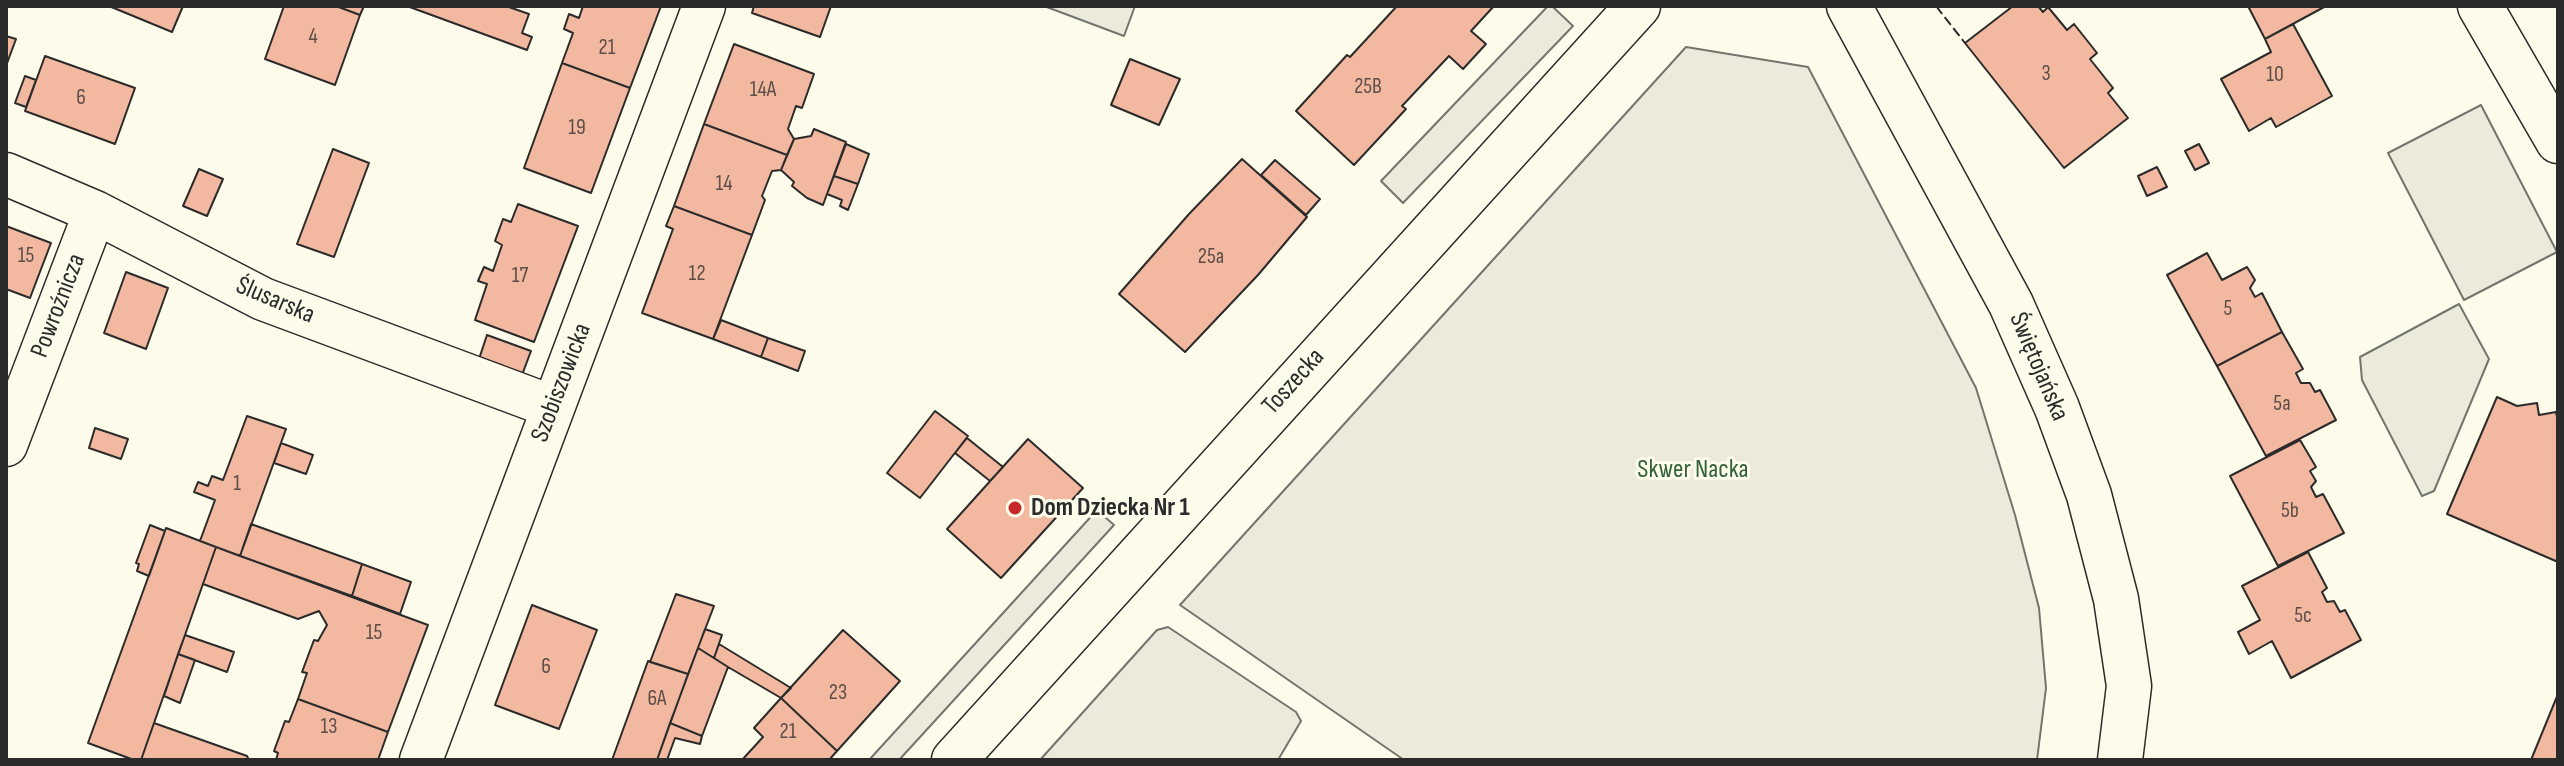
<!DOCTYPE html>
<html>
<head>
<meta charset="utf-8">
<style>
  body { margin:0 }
  #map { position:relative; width:2564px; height:766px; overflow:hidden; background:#fdfbea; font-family:"Sofia Sans Condensed",sans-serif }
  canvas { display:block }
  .frame { position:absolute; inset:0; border:8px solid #2b2b2b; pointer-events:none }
</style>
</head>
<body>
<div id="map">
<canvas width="2564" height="766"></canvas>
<div class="frame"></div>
</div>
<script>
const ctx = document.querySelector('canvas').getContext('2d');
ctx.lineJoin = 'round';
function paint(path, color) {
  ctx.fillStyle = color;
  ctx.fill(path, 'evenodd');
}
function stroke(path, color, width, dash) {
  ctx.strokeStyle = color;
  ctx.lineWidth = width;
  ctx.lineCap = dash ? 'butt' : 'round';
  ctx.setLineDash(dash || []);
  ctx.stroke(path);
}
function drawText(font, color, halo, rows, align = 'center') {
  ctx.font = font + ' "Sofia Sans Condensed",sans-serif';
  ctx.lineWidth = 6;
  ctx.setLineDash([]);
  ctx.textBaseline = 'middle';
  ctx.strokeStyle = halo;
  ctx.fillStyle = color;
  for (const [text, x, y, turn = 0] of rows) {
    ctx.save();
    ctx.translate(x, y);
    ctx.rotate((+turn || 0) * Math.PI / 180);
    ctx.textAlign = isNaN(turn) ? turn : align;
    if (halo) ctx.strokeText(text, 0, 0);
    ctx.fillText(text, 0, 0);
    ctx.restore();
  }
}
const green = new Path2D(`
  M 1686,47 L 1808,67 L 1976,388 L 2015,515 L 2039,608 L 2046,688 L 2037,760 L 1404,760 L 1180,605 Z
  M 2459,304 L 2489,359 L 2434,491 L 2422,496 L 2362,380 L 2360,357 Z
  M 1168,627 L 1296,712 L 1301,721 L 1278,760 L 1040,760 L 1157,630 Z`);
paint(green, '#ecebdb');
stroke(green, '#74746e', 2);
const parking = new Path2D(`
  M 1044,6 L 1135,6 L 1124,36 Z
  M 1548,6 L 1552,6 L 1573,26 L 1403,203 L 1381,181 Z
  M 2481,105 L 2557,252 L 2464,300 L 2388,153 Z
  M 1097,510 L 1114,525 L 899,760 L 869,760 Z`);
paint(parking, '#eceadb');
stroke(parking, '#74746e', 2);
const building = new Path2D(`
  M 109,6 L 183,6 L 172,32 Z
  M 284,6 L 336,6 L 360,15 L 335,85 L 265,59 Z
  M 336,6 L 364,6 L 360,15 Z
  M 407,6 L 506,6 L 529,14 L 522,33 L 532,37 L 527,50 Z
  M 583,6 L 661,6 L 630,88 L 562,63 L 573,33 L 564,29 L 569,14 L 579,18 Z
  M 754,6 L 831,6 L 820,37 L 752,13 Z
  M 1397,6 L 1494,6 L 1471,31 L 1486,44 L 1463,69 L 1449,56 L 1402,106 L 1406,109 L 1354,165 L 1296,111 L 1347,55 L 1350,57 Z
  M 2013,6 L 2038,6 L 2043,12 L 2048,7 L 2067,30 L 2074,24 L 2097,53 L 2090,59 L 2113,88 L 2108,93 L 2128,118 L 2064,168 L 1965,43 Z
  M 2248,6 L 2326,6 L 2265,39 Z
  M 2293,24 L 2332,96 L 2276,127 L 2271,118 L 2249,131 L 2221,79 L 2271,52 L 2265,39 Z
  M 6,36 L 16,39 L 6,66 Z
  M 734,44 L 814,74 L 802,108 L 796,106 L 788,129 L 794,139 L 787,155 L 704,124 Z
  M 45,56 L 135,88 L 115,144 L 25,111 Z
  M 1130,59 L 1180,79 L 1159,125 L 1111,105 Z
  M 562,63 L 630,88 L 591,193 L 524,168 Z
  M 25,76 L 36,80 L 26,107 L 15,103 Z
  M 704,124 L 787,155 L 781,170 L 772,171 L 762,196 L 765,200 L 752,235 L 674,206 Z
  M 814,129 L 846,142 L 823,205 L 807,198 L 792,186 L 794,182 L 781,170 L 794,139 L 811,136 Z
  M 846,144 L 869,154 L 858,184 L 834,176 Z
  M 2199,144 L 2209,163 L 2195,170 L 2185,151 Z
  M 333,149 L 369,163 L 334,257 L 297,244 Z
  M 1242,159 L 1307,217 L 1258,275 L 1185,352 L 1119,294 L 1189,214 Z
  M 1275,160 L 1320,199 L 1306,215 L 1261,175 Z
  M 2157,167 L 2167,187 L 2147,196 L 2138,176 Z
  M 199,169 L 223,179 L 207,216 L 183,206 Z
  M 834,176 L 858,184 L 848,210 L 840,206 L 842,200 L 827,194 Z
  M 518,204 L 578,226 L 534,342 L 475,320 L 487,284 L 478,281 L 484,267 L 493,271 L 502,245 L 495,241 L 503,219 L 511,222 Z
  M 674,206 L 752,235 L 713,339 L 642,313 L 673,229 L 666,226 Z
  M 6,226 L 51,243 L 30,298 L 6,289 Z
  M 2207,253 L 2222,280 L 2247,267 L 2255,280 L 2250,288 L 2255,297 L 2262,293 L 2282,332 L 2217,366 L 2167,275 Z
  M 126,272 L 168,288 L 146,349 L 104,333 Z
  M 721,320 L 768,338 L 761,357 L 713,339 Z
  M 2282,332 L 2303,369 L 2296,373 L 2301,383 L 2310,383 L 2315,392 L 2320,390 L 2336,420 L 2266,456 L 2217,366 Z
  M 487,335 L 531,351 L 522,375 L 479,359 Z
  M 768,338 L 805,351 L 798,371 L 761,357 Z
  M 2497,397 L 2517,406 L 2537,403 L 2539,415 L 2556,412 L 2558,422 L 2558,562 L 2447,514 Z
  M 935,411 L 968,436 L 920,498 L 887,473 Z
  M 247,416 L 286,429 L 240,556 L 200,541 L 215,500 L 194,492 L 198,482 L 208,486 L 212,476 L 223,480 Z
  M 95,428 L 128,439 L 121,459 L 89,448 Z
  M 967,438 L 1003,467 L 990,481 L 955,453 Z
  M 1028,439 L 1083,488 L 1001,578 L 947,529 Z
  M 2300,440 L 2316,467 L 2310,471 L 2316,481 L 2311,487 L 2316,497 L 2323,494 L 2344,533 L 2278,566 L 2230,476 Z
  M 281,443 L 313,455 L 306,474 L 274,463 Z
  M 251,524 L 362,564 L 352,596 L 240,556 Z
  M 150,525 L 165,531 L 149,576 L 137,571 L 139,564 L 136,563 Z
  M 166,528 L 216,547 L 141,760 L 134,760 L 88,743 Z
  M 216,547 L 428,625 L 388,732 L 298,699 L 307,673 L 302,672 L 314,640 L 318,641 L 327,625 L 319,611 L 298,619 L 203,584 Z
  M 2308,552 L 2327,588 L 2322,592 L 2327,602 L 2334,601 L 2340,612 L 2345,610 L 2361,640 L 2291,678 L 2272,641 L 2249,654 L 2238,632 L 2260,620 L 2242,586 Z
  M 362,564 L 411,582 L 400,614 L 352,596 Z
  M 676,594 L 714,606 L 688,674 L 650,662 Z
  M 532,605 L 597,630 L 559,729 L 495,705 Z
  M 705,629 L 722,635 L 714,658 L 698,648 Z
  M 843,630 L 900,681 L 837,751 L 781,698 Z
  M 185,635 L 234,652 L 227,672 L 178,654 Z
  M 719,644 L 791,688 L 781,698 L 728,667 L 714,658 Z
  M 698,648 L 728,667 L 702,736 L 670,723 Z
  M 178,654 L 195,660 L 180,703 L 164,696 Z
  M 648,661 L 688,674 L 657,760 L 612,760 Z
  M 2558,694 L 2558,760 L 2531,760 Z
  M 781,698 L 837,751 L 829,760 L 742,760 L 763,737 L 754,728 Z
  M 298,699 L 388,732 L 378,760 L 276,760 L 278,753 L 274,751 L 285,721 L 289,722 Z
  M 154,723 L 247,756 L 249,760 L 141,760 Z
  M 670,723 L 702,736 L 700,744 L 675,738 L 667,760 L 657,760 Z`);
paint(building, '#f2b8a0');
stroke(building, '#2b2b2b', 2);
const minor = new Path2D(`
  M 6,174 L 95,212 L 263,299 L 553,407
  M 6,445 L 95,212
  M 421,760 L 704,6`);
const tertiary = new Path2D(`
  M 1849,6 L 2011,304 L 2057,408 L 2089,495 L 2116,599 L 2129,686 L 2120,760
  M 2480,6 L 2558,141`);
const secondary = new Path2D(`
  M 954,760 L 1638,6`);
stroke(minor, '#2b2b2b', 45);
stroke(tertiary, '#2b2b2b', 47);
stroke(secondary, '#2b2b2b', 47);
stroke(minor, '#fdfbea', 42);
stroke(tertiary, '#fdfbea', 44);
stroke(secondary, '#fdfbea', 44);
stroke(new Path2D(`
  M 1936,6 L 1965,43`), '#2b2b2b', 2, [10, 4]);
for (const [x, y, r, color] of [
  [1015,508,8,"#c62828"]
]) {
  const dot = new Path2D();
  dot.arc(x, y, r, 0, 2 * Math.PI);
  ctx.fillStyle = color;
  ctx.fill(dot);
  stroke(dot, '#fdfbea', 3);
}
drawText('22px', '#5d4e48', null, [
  ["4",313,37],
  ["21",607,48],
  ["3",2046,74],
  ["10",2275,75],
  ["25B",1368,87],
  ["14A",763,90],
  ["6",81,98],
  ["19",577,128],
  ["14",724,184],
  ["15",26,256],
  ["25a",1211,257],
  ["12",697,274],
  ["17",520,276],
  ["5",2228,309],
  ["5a",2282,404],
  ["1",237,484],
  ["5b",2290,511],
  ["5c",2303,616],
  ["15",374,633],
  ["6",546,667],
  ["23",838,693],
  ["6A",657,699],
  ["13",329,727],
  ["21",788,732]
]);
drawText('26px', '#2b2b2b', '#fdfbea', [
  ["Ślusarska",275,301,23],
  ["Powroźnicza",59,306,-69],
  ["Świętojańska",2038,367,67],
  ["Toszecka",1294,382,-48],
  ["Szobiszowicka",562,383,-69]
]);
drawText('26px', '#34623c', '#fdfbea', [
  ["Skwer Nacka",1693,470]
]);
drawText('bold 26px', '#2b2b2b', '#fdfbea', [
  ["Dom Dziecka Nr 1",1031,508]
], 'left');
</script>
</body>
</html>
